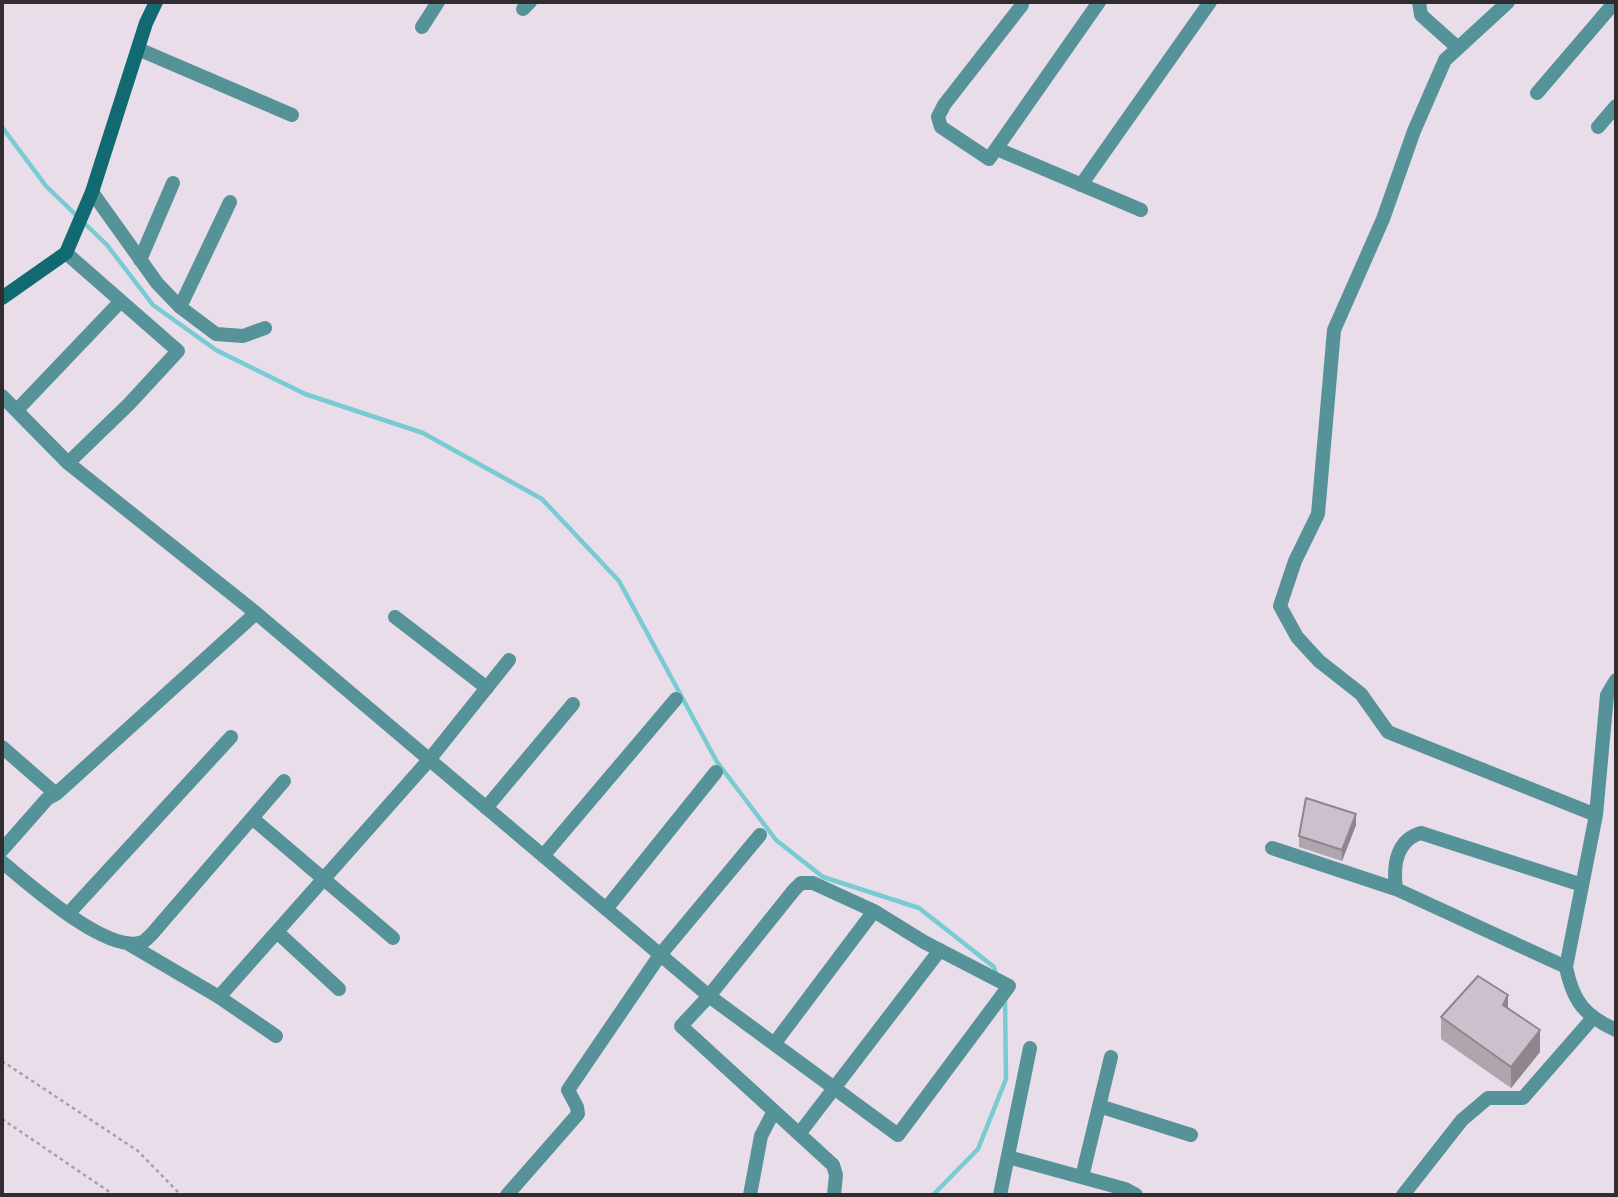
<!DOCTYPE html>
<html>
<head>
<meta charset="utf-8">
<style>
  body { margin:0 }
  #map { position:relative; width:1618px; height:1197px; overflow:hidden; background:#e8dde8; font-family:"Noto Sans",sans-serif }
  canvas { display:block }
  .frame { position:absolute; inset:0; border:4px solid #302c30; pointer-events:none }
</style>
</head>
<body>
<div id="map">
<canvas width="1618" height="1197"></canvas>
<div class="frame"></div>
</div>
<script>
const ctx = document.querySelector('canvas').getContext('2d');
ctx.lineJoin = 'round';
function stroke(path, color, width, dash) {
  ctx.strokeStyle = color;
  ctx.lineWidth = width;
  ctx.lineCap = dash ? 'butt' : 'round';
  ctx.setLineDash(dash || []);
  ctx.stroke(path);
}
function paint(path, color) {
  ctx.fillStyle = color;
  ctx.fill(path, 'evenodd');
}
stroke(new Path2D(`
  M 2,127 L 46,186 L 107,245 L 153,305 L 216,350 L 305,394 L 423,433 L 542,499 L 619,581 L 717,762 L 776,840 L 823,877 L 919,908 L 994,967 L 996,974
  M 933,1195 L 978,1149 L 1006,1079 L 1005,999`), '#78cbd3', 4.5);
stroke(new Path2D(`
  M 2,1061 L 138,1151 L 181,1195
  M 2,1119 L 114,1195`), '#a89fa8', 2.5, [3.5, 3.5]);
stroke(new Path2D(`
  M 1419,2 L 1421,15 L 1458,48
  M 1508,2 L 1445,60 L 1414,131 L 1383,219 L 1334,330 L 1318,514 L 1295,561 L 1280,606 L 1297,637 L 1319,661 L 1361,694 L 1388,732 L 1596,815 L 1566,967
  M 1022,5 L 944,105 L 938,117 L 941,127 L 989,159 L 1099,2
  M 523,9 L 530,2
  M 422,27 L 438,2
  M 138,49 L 292,115
  M 1537,93 L 1615,2
  M 1598,127 L 1616,106
  M 997,149 L 1141,210
  M 1081,185 L 1210,2
  M 92,192 L 157,283 L 180,307 L 216,334 L 243,336 L 265,328
  M 66,253 L 178,351 L 129,404 L 68,463
  M 140,260 L 173,183
  M 180,307 L 230,202
  M 2,396 L 68,463 L 256,613 L 709,996 L 898,1135 L 1009,986 L 924,942 L 874,911 L 813,883 L 801,883 L 794,890 L 709,996 L 681,1026 L 833,1165 L 836,1175 L 834,1195
  M 17,410 L 120,302
  M 395,617 L 487,688
  M 2,747 L 56,794
  M 486,808 L 573,704
  M 1596,815 L 1607,695 L 1616,680
  M 252,818 L 393,938
  M 1272,848 L 1396,889 L 1566,967 C 1573,1002 1585,1016 1616,1030
  M 2,850 L 47,799 L 56,794 L 256,613
  M 543,856 L 676,699
  M 2,862 C 28,883 107,955 142,942 C 146,941 148,937 151,935 L 284,781
  M 1396,889 C 1393,866 1396,840 1421,833 L 1582,885
  M 606,909 L 716,772
  M 68,914 L 231,737
  M 277,932 L 339,989
  M 127,943 L 219,997 L 276,1036
  M 219,997 L 429,760 L 509,660
  M 774,1044 L 874,911
  M 1099,1106 L 1191,1135
  M 799,1134 L 940,950
  M 1008,1157 L 1125,1189 L 1136,1195
  M 1082,1177 L 1111,1057
  M 507,1195 L 578,1114 L 577,1107 L 568,1090 L 660,955 L 760,835
  M 750,1195 L 761,1136 L 774,1111
  M 1000,1195 L 1030,1048
  M 1403,1195 L 1462,1120 L 1488,1098 L 1523,1098 L 1592,1019`), '#569399', 14);
stroke(new Path2D(`
  M 2,298 L 66,253 L 92,192 L 146,23 L 156,2`), '#116a71', 14);
paint(new Path2D(`
  M 1356,825 L 1342,861 L 1299,847 L 1299,836 Z
  M 1508,1009 L 1540,1052 L 1511,1088 L 1441,1039 L 1441,1017 Z`), '#afa5af');
paint(new Path2D(`
  M 1356,814 L 1356,825 L 1342,861 L 1342,850 Z
  M 1508,995 L 1508,1016 L 1503,1005 Z
  M 1540,1030 L 1540,1052 L 1511,1088 L 1511,1067 Z`), '#8e868e');
const building = new Path2D(`
  M 1306,798 L 1356,814 L 1342,850 L 1299,836 Z
  M 1478,976 L 1508,995 L 1503,1005 L 1540,1030 L 1511,1067 L 1441,1017 Z`);
paint(building, '#cbc0cb');
stroke(building, '#8e868e', 2);
</script>
</body>
</html>
